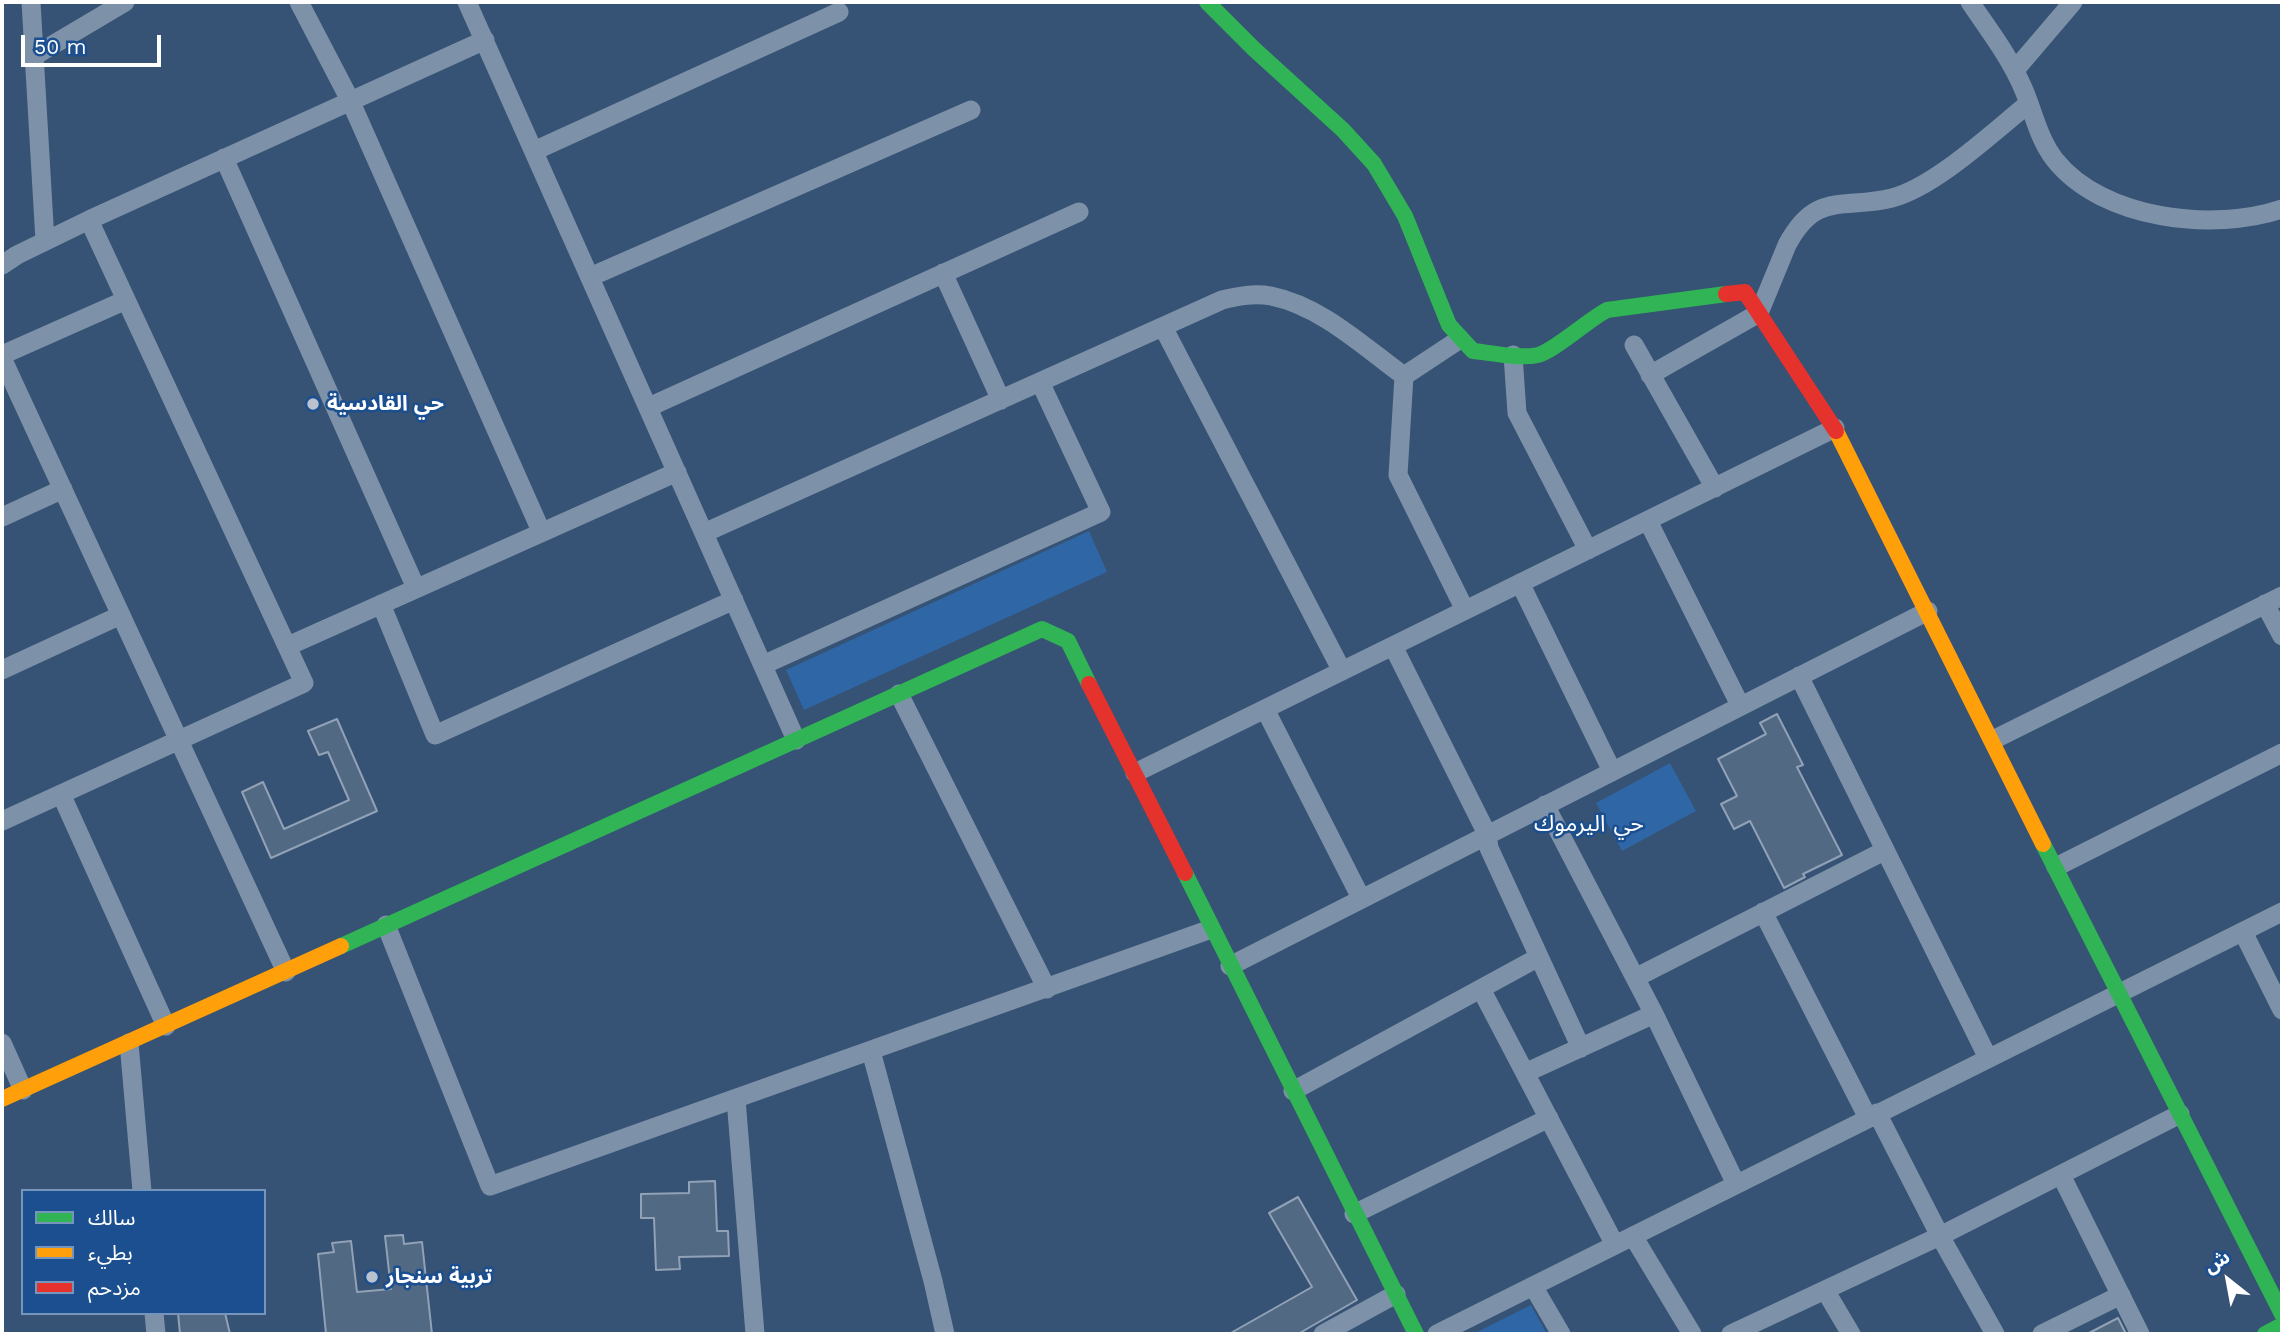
<!DOCTYPE html>
<html>
<head>
<meta charset="utf-8">
<style>
  body { margin:0 }
  #map { position:relative; width:2284px; height:1336px; overflow:hidden; background:#365274; font-family:"Work Sans","Noto Sans Arabic",sans-serif }
  canvas { display:block }
  .frame { position:absolute; inset:0; border:4px solid #fff; pointer-events:none }
  .legend { position:absolute; left:21px; top:1189px; width:245px; height:126px; box-sizing:border-box; background:#1b4f8f; border:2px solid #7695bc; margin:0; padding:9px 12px; list-style:none; font-size:21px; color:#fff }
  .legend li { display:flex; align-items:center; gap:14px; height:35px }
  .legend b { width:35px; border:2px solid #7695bc }
  .north { position:absolute; left:2193px; top:1245px; width:70px; height:70px; -webkit-text-stroke:5px #1b4f8f; paint-order:stroke; rotate:329deg; font-size:19px; font-weight:700; line-height:28px; text-align:center; color:#fff }
  .north::after { content:''; display:block; margin:auto; width:24px; height:32px; background:#fff; clip-path:polygon(50% 0,100% 100%,50% 72%,0 100%) }
  .scale { position:absolute; left:21px; top:35px; width:140px; height:32px; box-sizing:border-box; border:4px solid #fff; border-top:0; padding-left:9px; font-size:21px; line-height:24px; white-space:nowrap; color:#fff; -webkit-text-stroke:5px #1b4f8f; paint-order:stroke }
</style>
</head>
<body>
<div id="map">
<canvas width="2284" height="1336"></canvas>
<div class="frame"></div>
<ul class="legend">
<li><b style="height:9px;background:#30b455"></b>سالك</li>
<li><b style="height:9px;background:#ff9f0a"></b>بطيء</li>
<li><b style="height:9px;background:#e5322d"></b>مزدحم</li>
</ul>
<div class="north">ش</div>
<div class="scale">50 m</div>
</div>
<script>
const ctx = document.querySelector('canvas').getContext('2d');
ctx.lineJoin = 'round';
function paint(path, color) {
  ctx.fillStyle = color;
  ctx.fill(path, 'evenodd');
}
function stroke(path, color, width, dash) {
  ctx.strokeStyle = color;
  ctx.lineWidth = width;
  ctx.lineCap = dash ? 'butt' : 'round';
  ctx.setLineDash(dash || []);
  ctx.stroke(path);
}
function drawText(font, color, halo, rows, align = 'center') {
  ctx.font = font + ' "Work Sans","Noto Sans Arabic",sans-serif';
  ctx.lineWidth = 5;
  ctx.setLineDash([]);
  ctx.textBaseline = 'middle';
  ctx.strokeStyle = halo;
  ctx.fillStyle = color;
  for (const [text, x, y, turn = 0] of rows) {
    ctx.save();
    ctx.translate(x, y);
    ctx.rotate((+turn || 0) * Math.PI / 180);
    ctx.textAlign = isNaN(turn) ? turn : align;
    if (halo) ctx.strokeText(text, 0, 0);
    ctx.fillText(text, 0, 0);
    ctx.restore();
  }
}
paint(new Path2D(`
  M 1089,531 L 1107,572 L 804,710 L 786,670 Z
  M 1670,763 L 1696,811 L 1622,851 L 1596,803 Z
  M 1531,1305 L 1547,1334 L 1473,1334 Z`), '#2f66a5');
const building = new Path2D(`
  M 1777,714 L 1803,765 L 1797,767 L 1842,855 L 1803,874 L 1805,877 L 1784,888 L 1750,821 L 1734,829 L 1721,804 L 1737,796 L 1718,759 L 1766,734 L 1760,723 Z
  M 337,719 L 377,811 L 271,858 L 242,792 L 263,782 L 284,829 L 349,800 L 328,752 L 319,755 L 308,731 Z
  M 715,1181 L 717,1231 L 728,1231 L 729,1256 L 679,1257 L 680,1269 L 656,1270 L 654,1218 L 641,1218 L 641,1194 L 689,1193 L 689,1182 Z
  M 1298,1197 L 1357,1300 L 1298,1334 L 1229,1334 L 1312,1287 L 1269,1213 Z
  M 403,1235 L 404,1244 L 422,1242 L 432,1334 L 326,1334 L 318,1254 L 334,1252 L 332,1243 L 351,1241 L 357,1292 L 391,1289 L 385,1236 Z
  M 178,1313 L 225,1313 L 230,1334 L 180,1334 Z
  M 2118,1318 L 2126,1334 L 2087,1334 Z`);
paint(building, '#526984');
stroke(building, '#92a2b6', 2);
stroke(new Path2D(`
  M 31,2 L 45,241
  M 299,2 L 350,100 L 541,531
  M 467,2 L 796,740
  M 1970,2 C 1988,29 2010,57 2023,88 C 2034,113 2038,138 2055,160 C 2103,220 2214,232 2282,209
  M 34,56 L 125,2
  M 2015,70 L 2073,2
  M 534,151 L 839,12
  M 224,158 L 416,588
  M 2,265 L 17,255 L 89,220 L 485,40
  M 943,273 L 1001,400
  M 590,277 L 971,110
  M 1163,327 L 1342,671
  M 1460,339 L 1404,376 L 1398,475 L 1465,610
  M 1634,345 L 1715,488
  M 2,355 L 126,300
  M 1513,355 L 1517,413 L 1588,550
  M 2,358 L 286,972
  M 1650,375 L 1759,313 L 1787,245 C 1816,190 1844,210 1892,198 C 1936,186 1992,133 2028,104
  M 649,407 L 1079,212
  M 2,517 L 63,489
  M 1648,521 L 1740,705
  M 704,533 L 1222,300 C 1239,296 1254,293 1271,296 C 1321,306 1364,347 1404,376
  M 1520,583 L 1612,771
  M 381,604 L 435,735 L 734,600
  M 2265,604 L 2282,636
  M 288,646 L 677,472
  M 1393,646 L 1487,834 L 1489,848 L 1581,1048
  M 763,665 L 1101,512 L 1040,382
  M 2,670 L 121,615
  M 1799,676 L 1988,1058
  M 899,694 L 1047,989
  M 1265,709 L 1361,898
  M 1993,740 L 2282,596
  M 1135,773 L 1835,428
  M 61,794 L 166,1026
  M 1545,805 L 1654,1014 L 1736,1184
  M 2,821 L 304,683 L 89,220
  M 2056,867 L 2282,753
  M 1763,912 L 1868,1118
  M 386,925 L 490,1186 L 1211,929
  M 2243,932 L 2282,1010
  M 1230,966 L 1928,611
  M 1635,978 L 1884,851
  M 1481,989 L 1615,1245
  M 2,1043 L 23,1090
  M 129,1043 L 142,1191
  M 871,1051 L 933,1281 L 945,1334
  M 1525,1073 L 1654,1014
  M 1293,1091 L 1539,957
  M 736,1099 L 755,1334
  M 1877,1113 L 1940,1236 L 1995,1334
  M 2061,1175 L 2140,1334
  M 1354,1214 L 1549,1118
  M 1633,1236 L 1692,1334
  M 1533,1286 L 1561,1334
  M 1825,1290 L 1851,1334
  M 154,1313 L 156,1334
  M 1323,1334 L 1396,1294
  M 1437,1334 L 2282,912
  M 1731,1334 L 1940,1236 L 2180,1114
  M 2042,1334 L 2121,1295`), '#7d92a8', 19);
stroke(new Path2D(`
  M 1207,2 L 1254,49 L 1343,130 L 1374,164 L 1405,216 L 1449,325 L 1473,351 C 1493,353 1519,359 1538,355 C 1554,351 1588,320 1607,310 L 1726,294
  M 2043,844 L 2282,1314
  M 1185,873 L 1416,1334
  M 341,946 L 1042,629 L 1068,641 L 1089,684
  M 2265,1334 L 2282,1325`), '#30b455', 16);
stroke(new Path2D(`
  M 1836,431 L 2043,844
  M 2,1099 L 341,946`), '#ff9f0a', 16);
stroke(new Path2D(`
  M 1726,294 L 1745,292 L 1836,431
  M 1089,684 L 1185,873`), '#e5322d', 16);
for (const [x, y, r, color] of [
  [313,404,7,"#b9c2ce"],
  [372,1277,7,"#b9c2ce"]
]) {
  const dot = new Path2D();
  dot.arc(x, y, r, 0, 2 * Math.PI);
  ctx.fillStyle = color;
  ctx.fill(dot);
  stroke(dot, '#1b4f8f', 2.5);
}
drawText('bold 21px', '#fff', '#1b4f8f', [
  ["حي القادسية",327,404],
  ["تربية سنجار",386,1277]
], 'left');
drawText('23px', '#fff', '#1b4f8f', [
  ["حي اليرموك",1589,824]
]);
</script>
</body>
</html>
